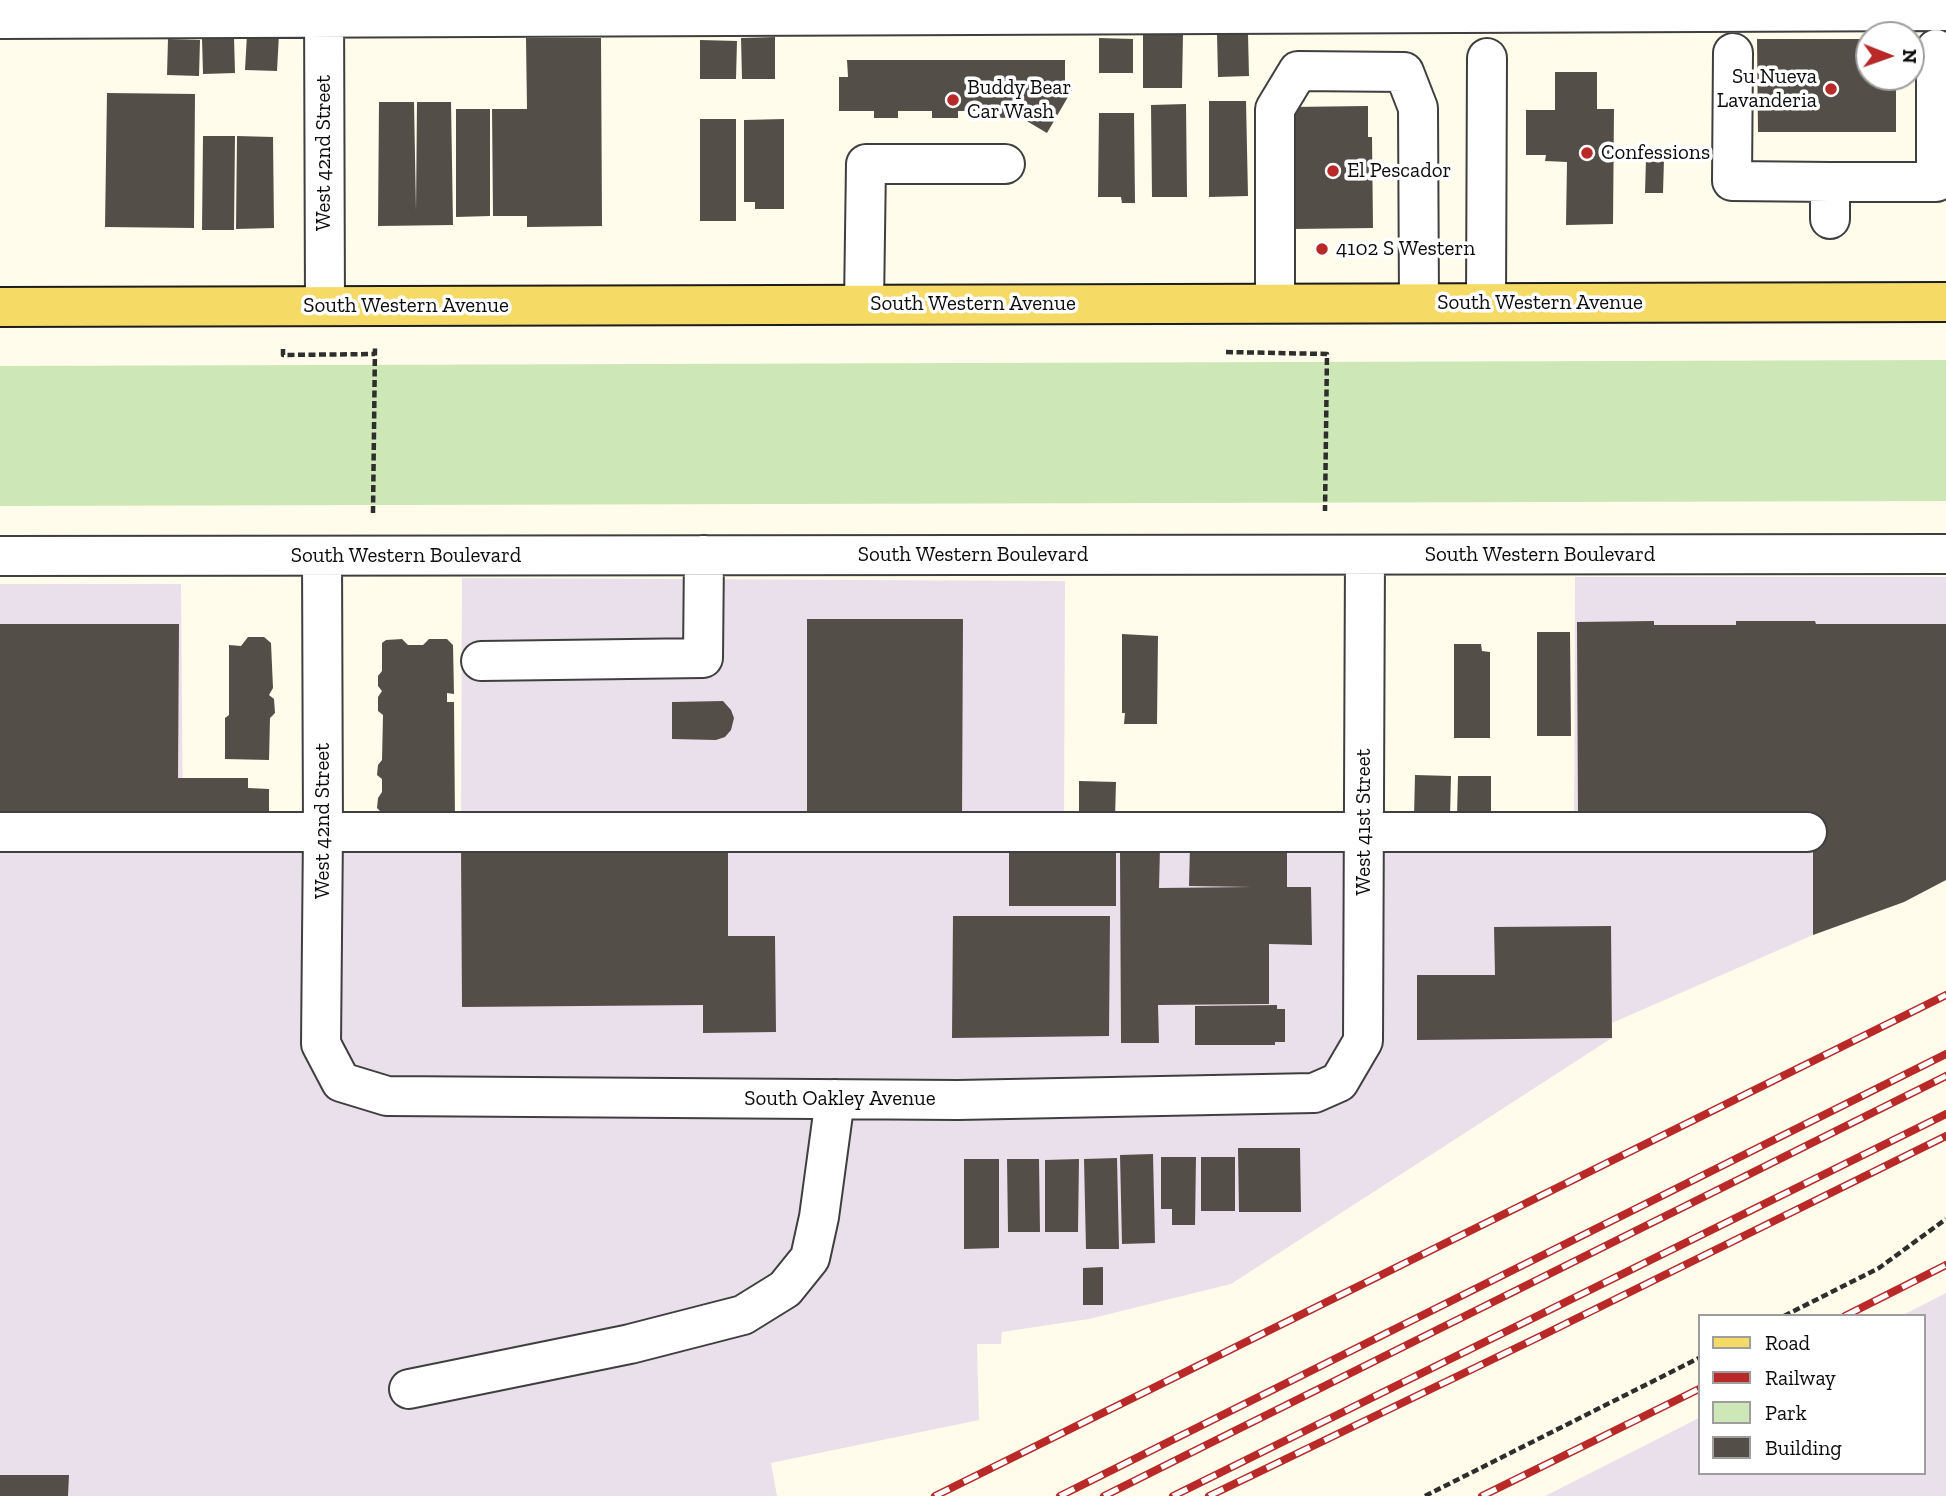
<!DOCTYPE html>
<html>
<head>
<meta charset="utf-8">
<style>
  body { margin:0 }
  #map { position:relative; width:1946px; height:1496px; overflow:hidden; background:#fffceb; font-family:"Zilla Slab",serif }
  canvas { display:block }
  .legend { position:absolute; left:1698px; top:1314px; width:228px; height:161px; box-sizing:border-box; background:#fff; border:2px solid #9e9e9e; margin:0; padding:9px 12px; list-style:none; font-size:21px; color:#0c0c0c }
  .legend li { display:flex; align-items:center; gap:14px; height:35px }
  .legend b { width:35px; border:2px solid #9e9e9e }
  .north { position:absolute; left:1855px; top:21px; width:70px; height:70px; box-sizing:border-box; background:#fff; border:2px solid #9e9e9e; border-radius:50%; rotate:91deg; font-size:19px; font-weight:700; line-height:28px; text-align:center; color:#0c0c0c }
  .north::after { content:''; display:block; margin:auto; width:24px; height:32px; background:#b82928; clip-path:polygon(50% 0,100% 100%,50% 72%,0 100%) }
</style>
</head>
<body>
<div id="map">
<canvas width="1946" height="1496"></canvas>
<ul class="legend">
<li><b style="height:9px;background:#f5da65"></b>Road</li>
<li><b style="height:9px;background:#b82928"></b>Railway</li>
<li><b style="height:19px;background:#cde7b6"></b>Park</li>
<li><b style="height:19px;background:#544e49"></b>Building</li>
</ul>
<div class="north">N</div>
</div>
<script>
const ctx = document.querySelector('canvas').getContext('2d');
ctx.lineJoin = 'round';
function paint(path, color) {
  ctx.fillStyle = color;
  ctx.fill(path, 'evenodd');
}
function stroke(path, color, width, dash) {
  ctx.strokeStyle = color;
  ctx.lineWidth = width;
  ctx.lineCap = dash ? 'butt' : 'round';
  ctx.setLineDash(dash || []);
  ctx.stroke(path);
}
function drawText(font, color, halo, rows, align = 'center') {
  ctx.font = font + ' "Zilla Slab",serif';
  ctx.lineWidth = 7;
  ctx.setLineDash([]);
  ctx.textBaseline = 'middle';
  ctx.strokeStyle = halo;
  ctx.fillStyle = color;
  for (const [text, x, y, turn = 0] of rows) {
    ctx.save();
    ctx.translate(x, y);
    ctx.rotate((+turn || 0) * Math.PI / 180);
    ctx.textAlign = isNaN(turn) ? turn : align;
    if (halo) ctx.strokeText(text, 0, 0);
    ctx.fillText(text, 0, 0);
    ctx.restore();
  }
}
paint(new Path2D(`
  M 1575,577 L 1946,577 L 1946,880 L 1904,902 L 1813,935 L 1612,1023 L 1612,1038 L 1231,1284 L 1089,1319 L 1002,1332 L 1001,1344 L 977,1344 L 979,1420 L 771,1463 L 777,1496 L 0,1496 L 0,584 L 181,584 L 183,831 L 461,831 L 462,578 L 1065,581 L 1064,832 L 1574,832 Z
  M 1946,1293 L 1946,1496 L 1545,1496 L 1699,1418 L 1699,1473 L 1923,1473 L 1923,1316 L 1901,1316 Z`), '#eae0eb');
paint(new Path2D(`
  M 1946,360 L 1946,501 L 0,506 L 0,366 Z`), '#cde7b6');
paint(new Path2D(`
  M 247,34 L 279,34 L 277,71 L 245,70 Z
  M 1143,34 L 1183,34 L 1182,88 L 1143,88 Z
  M 1217,34 L 1248,34 L 1249,76 L 1218,77 Z
  M 234,37 L 235,73 L 203,74 L 202,38 Z
  M 775,37 L 775,79 L 742,79 L 741,38 Z
  M 526,38 L 601,38 L 602,226 L 527,227 L 527,216 L 493,216 L 492,109 L 527,109 Z
  M 1099,38 L 1133,39 L 1133,73 L 1099,73 Z
  M 168,39 L 200,40 L 199,76 L 167,75 Z
  M 1757,39 L 1869,39 L 1869,77 L 1896,77 L 1896,132 L 1758,132 Z
  M 700,40 L 737,41 L 736,79 L 700,79 Z
  M 847,60 L 1065,60 L 1065,85 L 1072,90 L 1047,133 L 1008,110 L 1008,118 L 982,117 L 982,111 L 958,111 L 958,118 L 932,118 L 932,111 L 898,111 L 898,118 L 874,118 L 874,111 L 839,111 L 839,77 L 848,77 Z
  M 1555,72 L 1597,72 L 1597,109 L 1614,109 L 1613,224 L 1566,225 L 1567,162 L 1545,161 L 1546,155 L 1526,155 L 1526,110 L 1555,110 Z
  M 107,93 L 195,94 L 194,228 L 105,227 Z
  M 1209,101 L 1246,101 L 1248,196 L 1209,197 Z
  M 379,102 L 414,102 L 416,211 L 417,102 L 451,102 L 453,225 L 378,226 Z
  M 1186,104 L 1187,197 L 1152,197 L 1151,105 Z
  M 1368,106 L 1368,137 L 1372,137 L 1373,228 L 1292,229 L 1290,107 Z
  M 456,109 L 490,109 L 490,216 L 456,217 Z
  M 1099,113 L 1134,113 L 1135,203 L 1122,203 L 1121,197 L 1098,197 Z
  M 700,119 L 736,119 L 736,221 L 700,221 Z
  M 784,119 L 784,209 L 755,209 L 755,202 L 744,202 L 744,120 Z
  M 203,136 L 235,136 L 234,230 L 202,230 Z
  M 237,136 L 273,137 L 274,228 L 236,229 Z
  M 1646,159 L 1664,159 L 1663,193 L 1645,193 Z
  M 807,619 L 963,619 L 962,822 L 807,822 Z
  M 1654,621 L 1654,625 L 1736,625 L 1736,621 L 1815,621 L 1816,624 L 1946,624 L 1946,880 L 1904,902 L 1813,935 L 1813,818 L 1578,816 L 1577,622 Z
  M 0,624 L 179,624 L 178,778 L 248,778 L 248,788 L 269,789 L 269,814 L 0,813 Z
  M 1537,632 L 1570,632 L 1571,736 L 1537,736 Z
  M 1122,634 L 1158,636 L 1157,724 L 1124,724 L 1125,713 L 1122,713 Z
  M 248,637 L 264,637 L 271,643 L 273,688 L 269,695 L 274,699 L 275,713 L 270,718 L 269,760 L 225,759 L 225,718 L 229,715 L 229,645 L 241,646 Z
  M 402,639 L 408,645 L 423,645 L 429,639 L 447,639 L 453,645 L 454,694 L 447,693 L 447,702 L 454,702 L 455,823 L 383,814 L 377,808 L 378,798 L 382,792 L 382,779 L 377,775 L 378,765 L 382,760 L 383,715 L 378,711 L 378,697 L 382,691 L 378,686 L 378,676 L 382,671 L 382,643 L 386,640 Z
  M 1454,644 L 1481,644 L 1482,651 L 1490,652 L 1490,738 L 1454,738 Z
  M 723,701 L 731,710 L 734,718 L 731,730 L 725,737 L 716,740 L 672,739 L 672,702 Z
  M 1415,775 L 1451,776 L 1450,817 L 1414,817 Z
  M 1458,776 L 1491,776 L 1491,816 L 1457,816 Z
  M 1079,781 L 1116,782 L 1115,819 L 1079,818 Z
  M 1009,845 L 1116,847 L 1116,906 L 1009,906 Z
  M 1190,846 L 1287,846 L 1287,887 L 1311,887 L 1312,945 L 1269,944 L 1269,1004 L 1158,1005 L 1159,1043 L 1121,1043 L 1120,852 L 1135,852 L 1135,848 L 1160,848 L 1159,888 L 1252,887 L 1189,886 Z
  M 728,847 L 728,936 L 775,936 L 776,1032 L 703,1033 L 703,1005 L 462,1007 L 461,849 Z
  M 953,916 L 1110,916 L 1109,1036 L 952,1038 Z
  M 1611,926 L 1612,1038 L 1417,1040 L 1417,975 L 1495,975 L 1494,927 Z
  M 1277,1005 L 1277,1009 L 1285,1009 L 1285,1042 L 1275,1042 L 1275,1045 L 1195,1045 L 1195,1006 Z
  M 1238,1148 L 1300,1148 L 1301,1212 L 1239,1212 Z
  M 1153,1154 L 1155,1243 L 1122,1244 L 1120,1155 Z
  M 1161,1157 L 1196,1157 L 1195,1225 L 1172,1225 L 1172,1209 L 1161,1209 Z
  M 1201,1157 L 1235,1157 L 1235,1211 L 1201,1211 Z
  M 1117,1158 L 1119,1249 L 1086,1249 L 1084,1159 Z
  M 964,1159 L 999,1159 L 999,1248 L 964,1249 Z
  M 1007,1159 L 1039,1159 L 1040,1232 L 1008,1232 Z
  M 1079,1159 L 1078,1232 L 1045,1232 L 1045,1160 Z
  M 1103,1267 L 1103,1305 L 1083,1305 L 1083,1268 Z
  M 0,1475 L 69,1475 L 68,1496 L 0,1496 Z`), '#544e49');
const minor = new Path2D(`
  M 324,0 L 325,306
  M 0,19 L 1946,11
  M 1733,53 L 1732,181 L 1830,182 L 1830,219
  M 1830,182 L 1936,182 L 1936,49
  M 1275,303 L 1275,109 L 1298,71 L 1404,72 L 1418,108 L 1419,303
  M 1486,303 L 1487,58
  M 864,304 L 866,164 L 1005,164
  M 0,556 L 1946,554
  M 322,556 L 323,832 L 321,1044 L 341,1082 L 387,1096 L 958,1100 L 1314,1093 L 1339,1082 L 1363,1041 L 1365,555
  M 481,661 L 703,658 L 704,555
  M 0,832 L 1807,832
  M 409,1389 L 630,1344 L 743,1315 L 785,1289 L 810,1258 L 819,1217 L 835,1099`);
const major = new Path2D(`
  M 0,307 L 1946,302`);
stroke(minor, '#3f3f3f', 42);
stroke(major, '#1d1d1d', 42);
stroke(new Path2D(`
  M 283,349 L 283,355 L 375,354
  M 1226,352 L 1327,354 L 1325,511
  M 373,513 L 375,347
  M 1784,1316 L 1879,1268 L 1946,1219
  M 1425,1496 L 1699,1358`), '#2e2e2e', 4.5, [7, 3.5]);
stroke(minor, '#fff', 38);
stroke(major, '#f5da65', 38);
const rail = new Path2D(`
  M 1845,1316 L 1946,1265
  M 935,1496 L 1946,995
  M 1060,1496 L 1946,1054
  M 1104,1496 L 1946,1076
  M 1173,1496 L 1946,1114
  M 1209,1496 L 1543,1335 L 1946,1136
  M 1482,1496 L 1699,1389`);
stroke(rail, '#b82928', 8);
stroke(rail, '#fff', 5, [16]);
for (const [x, y, r, color] of [
  [1831,89,7,"#b82928"],
  [953,100,7,"#b82928"],
  [1587,153,7,"#b82928"],
  [1333,171,7,"#b82928"],
  [1322,249,7,"#b82928"]
]) {
  const dot = new Path2D();
  dot.arc(x, y, r, 0, 2 * Math.PI);
  ctx.fillStyle = color;
  ctx.fill(dot);
  stroke(dot, '#fff', 2.5);
}
drawText('21px', '#0c0c0c', '#fff', [
  ["Su Nueva",1817,77,"right"],
  ["Lavanderia",1817,101,"right"],
  ["Buddy Bear",967,88],
  ["Car Wash",967,112],
  ["Confessions",1601,153],
  ["El Pescador",1347,171],
  ["4102 S Western",1336,249]
], 'left');
drawText('21px', '#0c0c0c', '#fff', [
  ["West 42nd Street",324,153,-90],
  ["South Western Avenue",1540,303],
  ["South Western Avenue",973,304],
  ["South Western Avenue",406,306],
  ["South Western Boulevard",973,555],
  ["South Western Boulevard",1540,555],
  ["South Western Boulevard",406,556],
  ["West 42nd Street",323,821,-90],
  ["West 41st Street",1364,822,-90],
  ["South Oakley Avenue",840,1099]
]);
</script>
</body>
</html>
